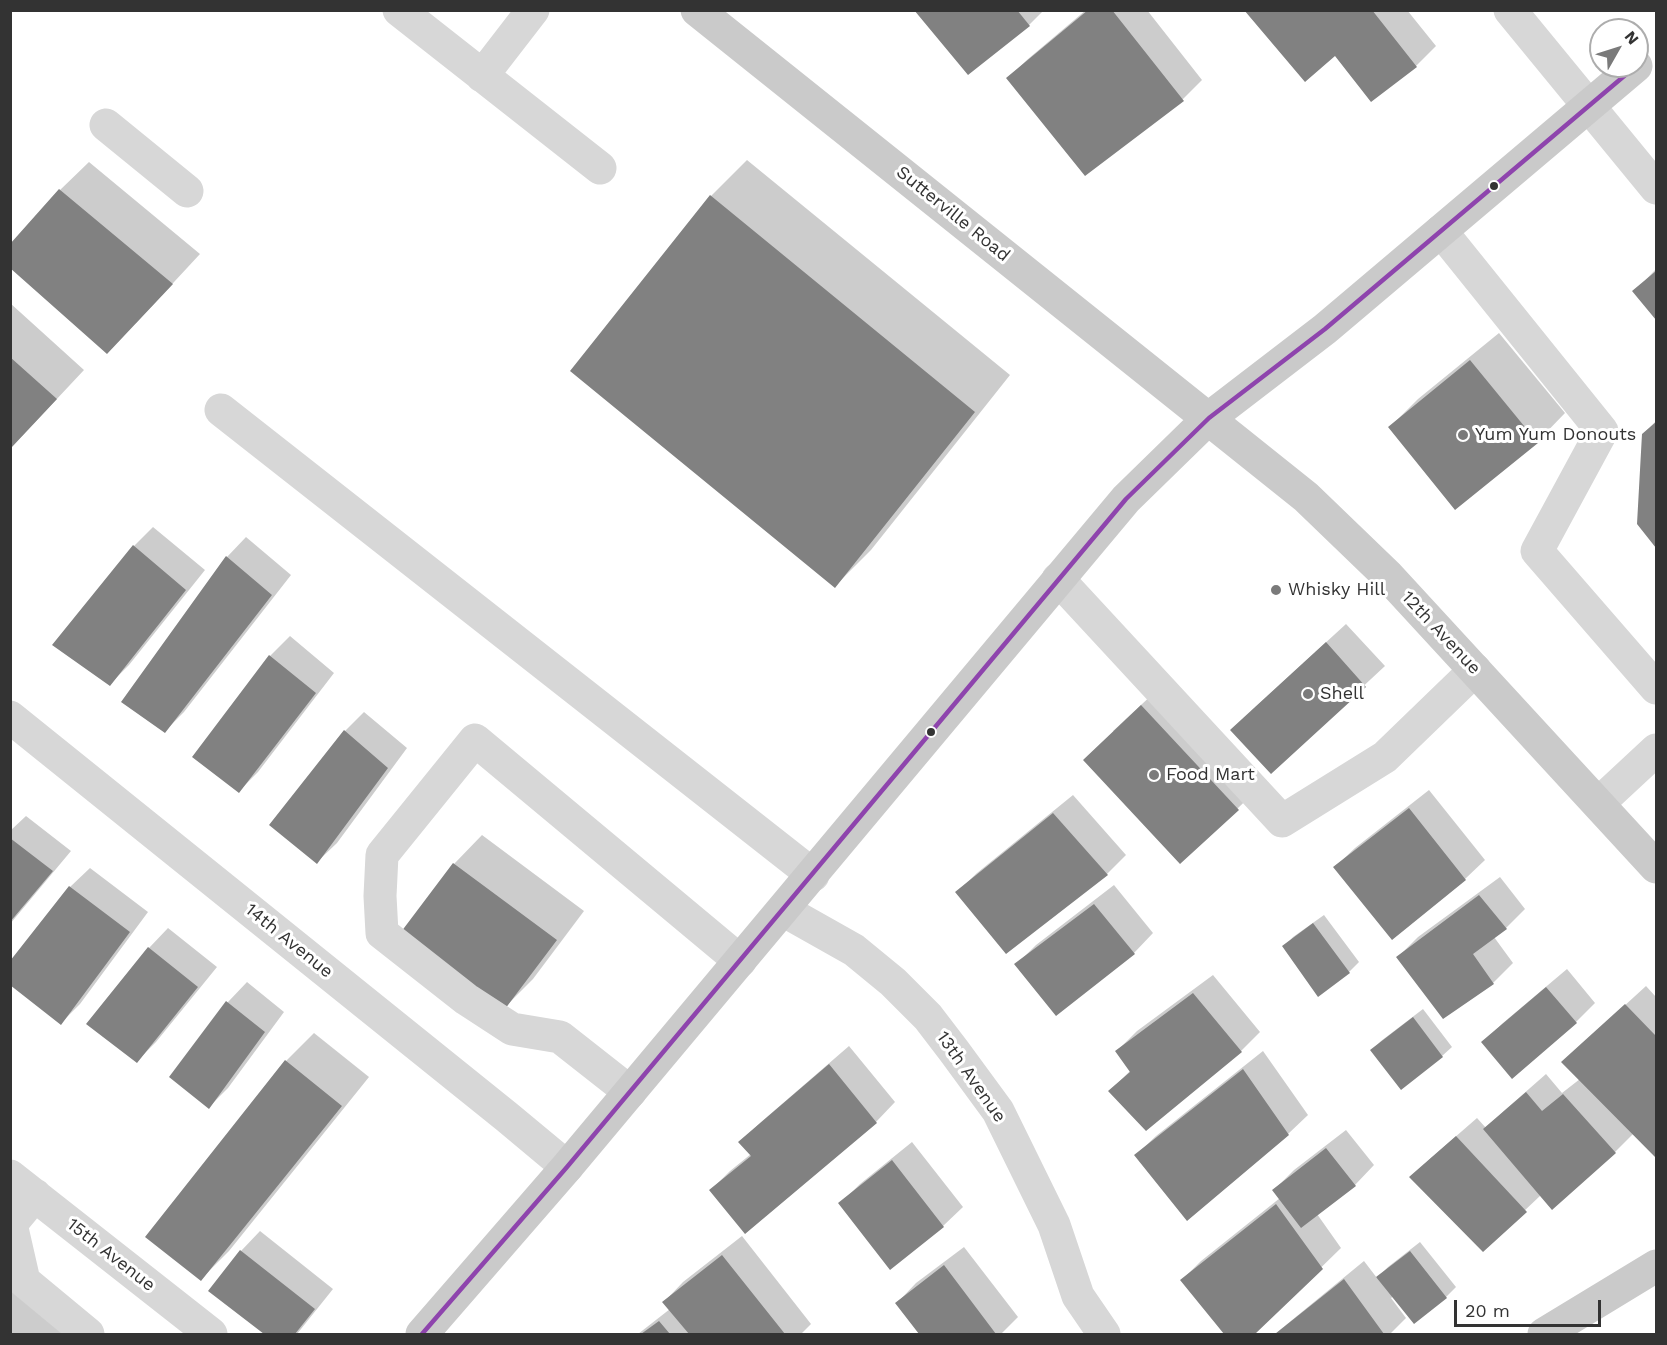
<!DOCTYPE html>
<html>
<head>
<meta charset="utf-8">
<style>
  body { margin:0 }
  #map { position:relative; width:1667px; height:1345px; overflow:hidden; background:#fff; font-family:"Work Sans",sans-serif }
  canvas { display:block }
  .frame { position:absolute; inset:0; border:12px solid #333; pointer-events:none }
  .north { position:absolute; left:1589px; top:18px; width:60px; height:60px; box-sizing:border-box; background:#fff; border:2px solid #adadad; border-radius:50%; rotate:51deg; font-size:16px; font-weight:700; line-height:24px; text-align:center; color:#333 }
  .north::after { content:''; display:block; margin:auto; width:21px; height:27px; background:#7a7a7a; clip-path:polygon(50% 0,100% 100%,50% 72%,0 100%) }
  .scale { position:absolute; left:1454px; top:1300px; width:147px; height:27px; box-sizing:border-box; border:3px solid #333; border-top:0; padding-left:8px; font-size:18px; line-height:21px; white-space:nowrap; color:#333; -webkit-text-stroke:4px #fff; paint-order:stroke }
</style>
</head>
<body>
<div id="map">
<canvas width="1667" height="1345"></canvas>
<div class="frame"></div>
<div class="north">N</div>
<div class="scale">20 m</div>
</div>
<script>
const ctx = document.querySelector('canvas').getContext('2d');
ctx.lineJoin = 'round';
function paint(path, color) {
  ctx.fillStyle = color;
  ctx.fill(path, 'evenodd');
}
function stroke(path, color, width, dash) {
  ctx.strokeStyle = color;
  ctx.lineWidth = width;
  ctx.lineCap = dash ? 'butt' : 'round';
  ctx.setLineDash(dash || []);
  ctx.stroke(path);
}
function drawText(font, color, halo, rows, align = 'center') {
  ctx.font = font + ' "Work Sans",sans-serif';
  ctx.lineWidth = 6;
  ctx.setLineDash([]);
  ctx.textBaseline = 'middle';
  ctx.strokeStyle = halo;
  ctx.fillStyle = color;
  for (const [text, x, y, turn = 0] of rows) {
    ctx.save();
    ctx.translate(x, y);
    ctx.rotate((+turn || 0) * Math.PI / 180);
    ctx.textAlign = isNaN(turn) ? turn : align;
    if (halo) ctx.strokeText(text, 0, 0);
    ctx.fillText(text, 0, 0);
    ctx.restore();
  }
}
paint(new Path2D(`
  M 1044,10 L 1029,25 L 916,11 Z
  M 1086,10 L 1147,10 L 1202,80 L 1183,99 L 1008,78 L 1028,59 Z
  M 1246,10 L 1407,10 L 1436,46 L 1416,66 L 1372,100 L 1335,54 Z
  M 747,160 L 1010,375 L 871,550 L 835,586 L 572,370 L 711,196 Z
  M 89,162 L 200,254 L 136,323 L 60,190 Z
  M 1656,269 L 1656,317 L 1635,291 Z
  M 10,303 L 84,370 L 10,449 Z
  M 1499,333 L 1565,413 L 1537,442 L 1390,427 L 1418,399 Z
  M 1656,421 L 1656,545 L 1638,523 L 1643,434 Z
  M 153,527 L 205,570 L 129,665 L 110,684 L 134,546 Z
  M 246,537 L 291,575 L 184,712 L 165,731 L 227,557 Z
  M 1346,624 L 1385,666 L 1271,772 L 1251,711 Z
  M 290,636 L 334,673 L 258,772 L 239,791 L 270,656 Z
  M 1170,678 L 1266,781 L 1237,809 L 1113,731 Z
  M 364,712 L 407,748 L 337,843 L 317,862 L 345,731 Z
  M 1429,790 L 1485,860 L 1465,879 L 1335,867 L 1355,848 Z
  M 1073,795 L 1126,855 L 1107,874 L 957,892 L 977,873 Z
  M 26,816 L 71,851 L 10,924 L 10,831 Z
  M 482,835 L 584,911 L 533,979 L 505,1007 L 403,931 L 454,864 Z
  M 90,868 L 148,912 L 80,1004 L 61,1023 L 10,964 L 70,887 Z
  M 1500,877 L 1525,909 L 1506,928 L 1494,937 L 1513,963 L 1493,983 L 1444,1017 L 1398,957 L 1418,937 Z
  M 1114,885 L 1153,933 L 1134,953 L 1017,964 L 1036,945 Z
  M 1324,915 L 1359,962 L 1349,972 L 1319,995 L 1284,947 L 1293,937 Z
  M 168,928 L 217,967 L 156,1042 L 137,1061 L 88,1024 L 149,948 Z
  M 1567,969 L 1595,1003 L 1576,1022 L 1483,1042 L 1503,1023 Z
  M 1213,975 L 1260,1032 L 1241,1051 L 1110,1091 L 1131,1070 L 1117,1051 L 1137,1031 Z
  M 247,982 L 284,1012 L 228,1088 L 209,1107 L 172,1077 L 228,1002 Z
  M 1646,986 L 1656,997 L 1656,1156 L 1634,1133 L 1615,1152 L 1541,1195 L 1483,1250 L 1412,1177 L 1431,1158 L 1477,1118 L 1486,1128 L 1505,1110 L 1546,1074 L 1562,1093 L 1580,1079 L 1563,1062 Z
  M 1423,1009 L 1452,1047 L 1442,1056 L 1372,1050 L 1381,1041 Z
  M 314,1033 L 369,1077 L 229,1251 L 201,1279 L 286,1061 Z
  M 849,1046 L 895,1102 L 876,1122 L 711,1190 L 730,1171 L 751,1154 L 740,1142 L 760,1123 Z
  M 1263,1051 L 1308,1115 L 1288,1134 L 1136,1155 L 1156,1136 Z
  M 1346,1130 L 1374,1165 L 1355,1185 L 1317,1214 L 1341,1248 L 1253,1334 L 1226,1334 L 1182,1280 L 1201,1261 L 1280,1198 L 1274,1190 L 1294,1170 Z
  M 912,1142 L 963,1207 L 943,1226 L 840,1204 L 860,1184 Z
  M 260,1231 L 333,1289 L 297,1334 L 267,1334 L 211,1290 L 241,1251 Z
  M 742,1236 L 811,1324 L 801,1334 L 638,1334 L 670,1309 L 664,1302 L 683,1282 Z
  M 1420,1242 L 1456,1287 L 1446,1297 L 1414,1322 L 1394,1296 L 1391,1298 L 1406,1318 L 1390,1334 L 1275,1334 L 1364,1261 L 1377,1278 L 1388,1267 Z
  M 964,1247 L 1018,1317 L 1001,1334 L 921,1334 L 897,1303 L 916,1283 Z
  M 10,1281 L 79,1334 L 10,1334 Z`), '#0003');
paint(new Path2D(`
  M 914,10 L 1017,10 L 1030,26 L 968,75 Z
  M 1088,10 L 1112,10 L 1184,101 L 1085,176 L 1006,78 Z
  M 1244,10 L 1372,10 L 1417,67 L 1371,102 L 1335,56 L 1305,82 Z
  M 59,189 L 173,284 L 107,354 L 10,268 L 10,244 Z
  M 710,195 L 975,412 L 835,588 L 570,371 Z
  M 1656,271 L 1656,320 L 1632,291 Z
  M 10,357 L 57,399 L 10,449 Z
  M 1470,360 L 1538,443 L 1455,510 L 1388,427 Z
  M 1656,422 L 1656,548 L 1637,524 L 1642,434 Z
  M 133,545 L 186,590 L 110,686 L 52,645 Z
  M 226,556 L 272,595 L 165,733 L 121,702 Z
  M 1326,642 L 1366,687 L 1271,774 L 1230,730 Z
  M 269,655 L 316,693 L 239,793 L 192,757 Z
  M 1141,705 L 1239,810 L 1180,864 L 1083,760 Z
  M 344,730 L 388,768 L 317,864 L 269,825 Z
  M 1409,808 L 1466,880 L 1392,940 L 1333,867 Z
  M 1053,813 L 1108,875 L 1006,954 L 955,892 Z
  M 10,838 L 53,871 L 10,922 Z
  M 453,863 L 557,940 L 505,1009 L 401,932 Z
  M 69,886 L 130,932 L 61,1025 L 10,985 L 10,961 Z
  M 1479,895 L 1507,929 L 1473,954 L 1494,984 L 1443,1019 L 1396,957 Z
  M 1094,904 L 1135,954 L 1056,1016 L 1014,964 Z
  M 1313,923 L 1350,973 L 1318,997 L 1282,946 Z
  M 148,947 L 198,987 L 137,1063 L 86,1024 Z
  M 1546,987 L 1577,1023 L 1512,1079 L 1481,1042 Z
  M 1193,993 L 1242,1052 L 1146,1131 L 1108,1091 L 1130,1072 L 1115,1051 Z
  M 226,1001 L 265,1032 L 209,1109 L 169,1077 Z
  M 1625,1004 L 1656,1036 L 1656,1158 L 1561,1062 Z
  M 1413,1017 L 1443,1057 L 1401,1090 L 1370,1050 Z
  M 285,1060 L 342,1106 L 201,1281 L 145,1237 Z
  M 829,1064 L 877,1123 L 745,1234 L 709,1190 L 751,1156 L 738,1142 Z
  M 1243,1069 L 1289,1135 L 1187,1221 L 1134,1155 Z
  M 1526,1092 L 1542,1111 L 1563,1094 L 1616,1153 L 1552,1210 L 1483,1129 Z
  M 1456,1136 L 1527,1212 L 1483,1252 L 1409,1177 Z
  M 1326,1148 L 1356,1186 L 1301,1228 L 1272,1190 Z
  M 892,1160 L 944,1227 L 890,1270 L 838,1203 Z
  M 1276,1204 L 1323,1269 L 1255,1334 L 1224,1334 L 1180,1280 Z
  M 240,1250 L 315,1309 L 295,1334 L 264,1334 L 208,1291 Z
  M 1410,1251 L 1447,1298 L 1414,1324 L 1376,1277 Z
  M 722,1255 L 785,1334 L 689,1334 L 662,1302 Z
  M 944,1265 L 996,1334 L 919,1334 L 895,1303 Z
  M 1344,1279 L 1384,1334 L 1275,1334 Z
  M 659,1321 L 670,1334 L 641,1334 Z`), '#818181');
stroke(new Path2D(`
  M 399,10 L 600,168
  M 1510,10 L 1656,188
  M 482,76 L 533,10
  M 106,125 L 187,191
  M 1441,231 L 1602,431 L 1537,551 L 1656,688
  M 221,410 L 813,875
  M 1058,579 L 1282,821 L 1385,757 L 1475,670
  M 10,717 L 507,1117 L 567,1167
  M 1599,803 L 1656,750
  M 783,910 L 854,950 L 893,982 L 928,1017 L 954,1051 L 998,1111 L 1054,1225 L 1078,1296 L 1104,1334
  M 630,1092 L 560,1037 L 512,1029 L 466,999 L 382,933 L 380,896 L 382,855 L 475,740 L 740,961
  M 10,1176 L 211,1334
  M 35,1195 L 11,1224 L 24,1281 L 88,1334`), '#d7d7d7', 33);
stroke(new Path2D(`
  M 697,10 L 1306,497 L 1388,576 L 1656,867
  M 422,1334 L 567,1167 L 1126,499 L 1209,418 L 1325,329 L 1636,66
  M 1544,1334 L 1656,1266`), '#cacaca', 33);
stroke(new Path2D(`
  M 422,1334 L 567,1167 L 1126,499 L 1209,418 L 1325,329 L 1636,66`), '#8e44ad', 4.5);
for (const [x, y, r, color] of [
  [1494,186,5,"#333"],
  [1463,435,6,"#7a7a7a"],
  [1276,590,6,"#7a7a7a"],
  [1308,694,6,"#7a7a7a"],
  [931,732,5,"#333"],
  [1154,775,6,"#7a7a7a"]
]) {
  const dot = new Path2D();
  dot.arc(x, y, r, 0, 2 * Math.PI);
  ctx.fillStyle = color;
  ctx.fill(dot);
  stroke(dot, '#fff', 2);
}
drawText('18px', '#333', '#fff', [
  ["Sutterville Road",953,214,39],
  ["12th Avenue",1441,633,47],
  ["14th Avenue",289,941,39],
  ["13th Avenue",971,1077,55],
  ["15th Avenue",111,1255,38]
]);
drawText('18px', '#333', '#fff', [
  ["Yum Yum Donouts",1475,435],
  ["Whisky Hill",1288,590],
  ["Shell",1320,694],
  ["Food Mart",1166,775]
], 'left');
</script>
</body>
</html>
